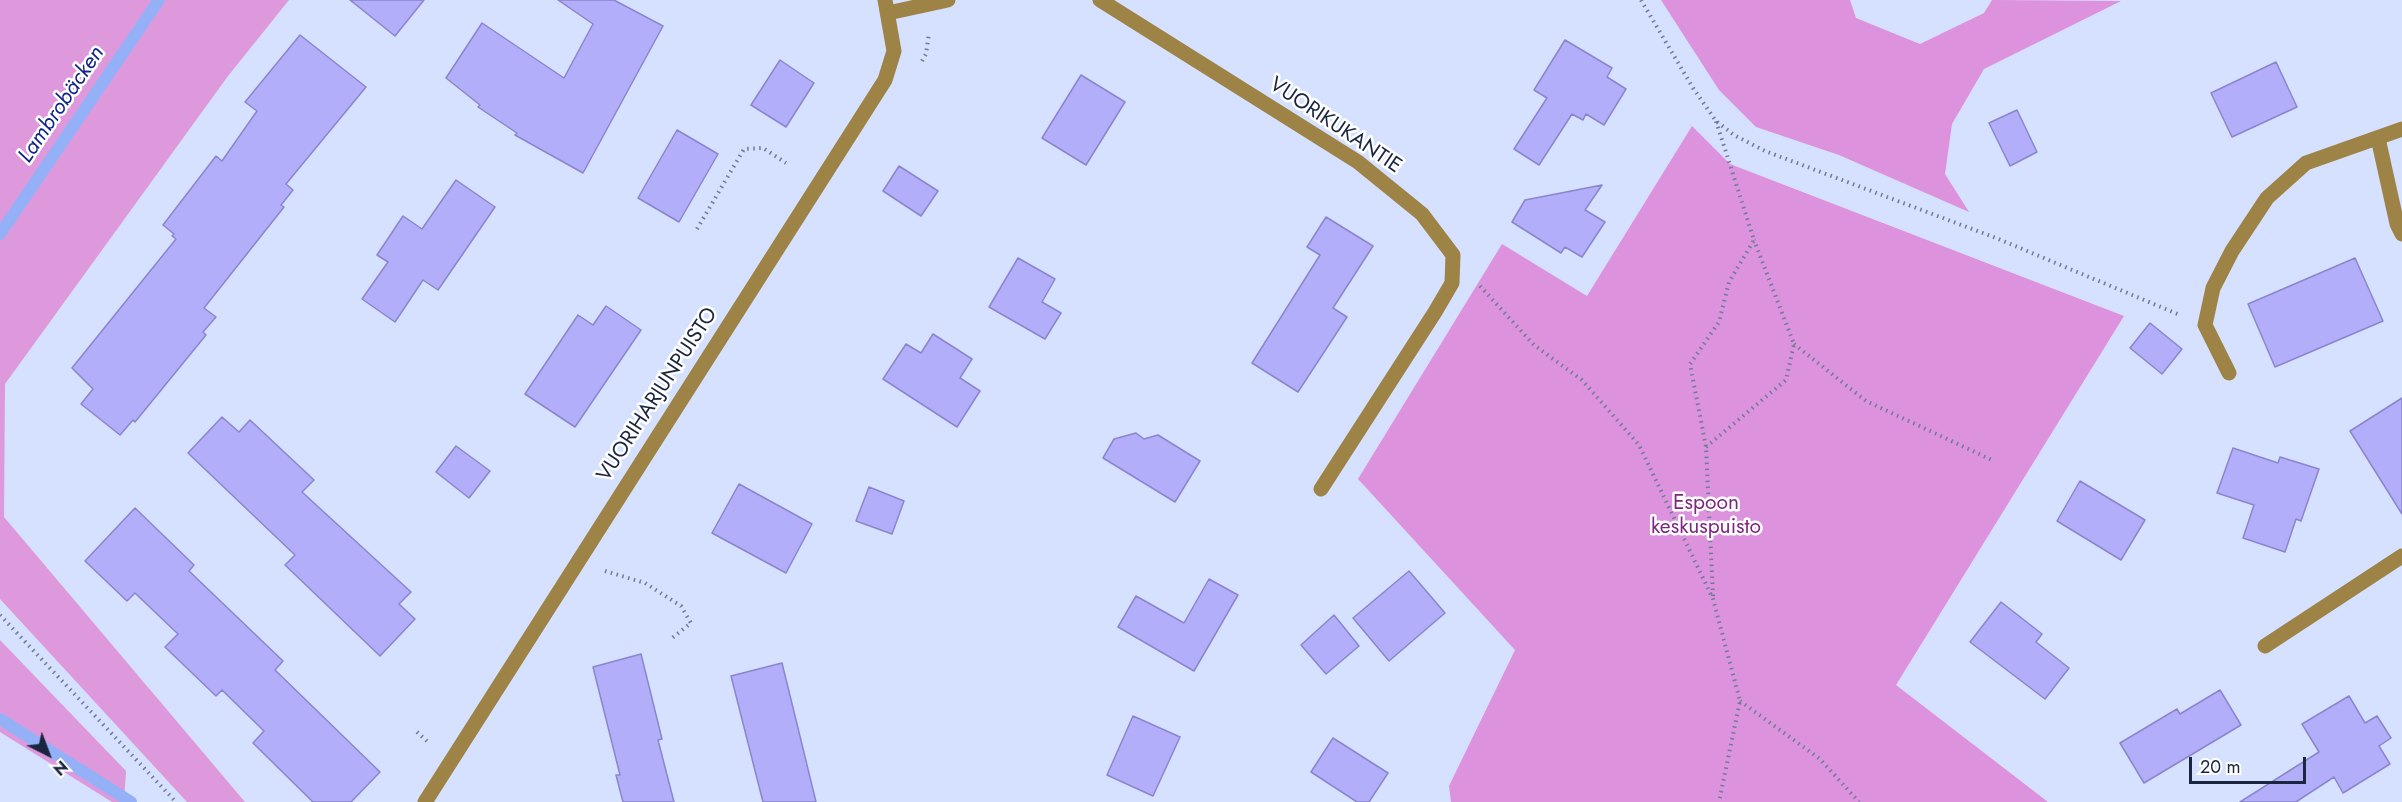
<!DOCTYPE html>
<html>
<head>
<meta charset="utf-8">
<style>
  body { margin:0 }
  #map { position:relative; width:2402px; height:802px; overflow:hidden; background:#d5e1ff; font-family:Jost,sans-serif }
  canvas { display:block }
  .north { position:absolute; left:18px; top:724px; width:60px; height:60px; -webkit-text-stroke:4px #fff; paint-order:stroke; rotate:138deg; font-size:16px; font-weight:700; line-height:24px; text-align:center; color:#1b2540 }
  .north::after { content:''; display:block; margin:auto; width:21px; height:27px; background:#1b2540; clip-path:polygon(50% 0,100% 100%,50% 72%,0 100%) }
  .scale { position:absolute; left:2189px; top:757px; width:117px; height:27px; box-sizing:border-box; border:3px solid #1b2540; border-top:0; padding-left:8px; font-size:18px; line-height:21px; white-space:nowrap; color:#1b2540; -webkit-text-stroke:4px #fff; paint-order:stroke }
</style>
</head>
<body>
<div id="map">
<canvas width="2402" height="802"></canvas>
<div class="north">N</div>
<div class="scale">20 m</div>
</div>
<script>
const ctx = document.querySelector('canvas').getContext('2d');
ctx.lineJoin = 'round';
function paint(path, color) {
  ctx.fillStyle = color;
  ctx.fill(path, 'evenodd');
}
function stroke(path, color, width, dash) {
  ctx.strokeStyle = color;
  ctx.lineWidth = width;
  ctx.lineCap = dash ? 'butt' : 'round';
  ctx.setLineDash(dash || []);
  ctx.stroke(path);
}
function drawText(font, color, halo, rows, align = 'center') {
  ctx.font = font + ' Jost,sans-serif';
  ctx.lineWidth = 5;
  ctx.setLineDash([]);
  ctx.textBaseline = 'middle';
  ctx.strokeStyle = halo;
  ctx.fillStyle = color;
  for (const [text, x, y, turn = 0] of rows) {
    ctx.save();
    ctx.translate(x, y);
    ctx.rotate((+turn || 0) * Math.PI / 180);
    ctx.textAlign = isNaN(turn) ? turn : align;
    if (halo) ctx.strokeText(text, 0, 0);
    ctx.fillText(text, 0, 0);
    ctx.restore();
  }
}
paint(new Path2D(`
  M 0,0 L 289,0 L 228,76 L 5,384 L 4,517 L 245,802 L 187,802 L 0,599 Z
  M 0,640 L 126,771 L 124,802 L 112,802 L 0,732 Z`), '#dd99dc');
paint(new Path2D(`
  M 1661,0 L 1850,0 L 1856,18 L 1920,44 L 1984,13 L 1992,0 L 2121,1 L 1984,69 L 1952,124 L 1945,174 L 1969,212 L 1839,155 L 1756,127 L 1719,90 Z
  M 1692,126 L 1730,164 L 2124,316 L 1896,685 L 2048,802 L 1451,802 L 1449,786 L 1515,650 L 1358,479 L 1502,244 L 1587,296 Z`), '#dd92dd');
stroke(new Path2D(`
  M 0,234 L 159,0
  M 0,719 L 131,802`), '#94b1f8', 12);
const building = new Path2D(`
  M 350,0 L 424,0 L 395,36 Z
  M 558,0 L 614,0 L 663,26 L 583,173 L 515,135 L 517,133 L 478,107 L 480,105 L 446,78 L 482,23 L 564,78 L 593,24 Z
  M 300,35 L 366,87 L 286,184 L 293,190 L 281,205 L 284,207 L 204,308 L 216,317 L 203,332 L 206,335 L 135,422 L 133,420 L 120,435 L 81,404 L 93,389 L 72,368 L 176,239 L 172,236 L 174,234 L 163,225 L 216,156 L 222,161 L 257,111 L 245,102 Z
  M 1565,40 L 1612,68 L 1607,77 L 1626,89 L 1604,125 L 1586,114 L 1583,120 L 1572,114 L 1539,165 L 1514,149 L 1547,98 L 1534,90 Z
  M 780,60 L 814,83 L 786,127 L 751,105 Z
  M 2276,62 L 2297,107 L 2232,137 L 2211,93 Z
  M 1081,75 L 1125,102 L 1086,165 L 1042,138 Z
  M 2017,110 L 2037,152 L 2010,166 L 1989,123 Z
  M 677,130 L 718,154 L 679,222 L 638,198 Z
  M 899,166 L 938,191 L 921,216 L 883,191 Z
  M 456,180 L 495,207 L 438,290 L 423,280 L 395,322 L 362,299 L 388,262 L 377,255 L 403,216 L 422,229 Z
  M 1602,185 L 1585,210 L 1605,222 L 1582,257 L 1565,247 L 1561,253 L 1512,222 L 1525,200 Z
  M 1326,217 L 1373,246 L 1333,308 L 1347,317 L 1298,392 L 1252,363 L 1320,255 L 1307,247 Z
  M 1018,258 L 1055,279 L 1042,302 L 1061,313 L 1045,339 L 989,307 Z
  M 2355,258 L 2383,321 L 2275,367 L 2248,304 Z
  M 606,306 L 641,330 L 575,427 L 525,394 L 578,315 L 593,325 Z
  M 2150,323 L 2182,349 L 2162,374 L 2130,348 Z
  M 933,334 L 972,359 L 960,378 L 980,391 L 957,427 L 883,379 L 906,344 L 921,353 Z
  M 2402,398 L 2402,514 L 2350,431 Z
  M 222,417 L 239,432 L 250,420 L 314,480 L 302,492 L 411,592 L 399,604 L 415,619 L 380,656 L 285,565 L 295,555 L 188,453 Z
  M 1136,433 L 1144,439 L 1158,435 L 1200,461 L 1175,502 L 1103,458 L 1114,439 Z
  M 456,446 L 490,471 L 469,498 L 436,472 Z
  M 2233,448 L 2278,463 L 2280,457 L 2319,469 L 2301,521 L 2296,519 L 2285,552 L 2243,538 L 2254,505 L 2217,493 Z
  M 2080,481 L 2145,520 L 2121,560 L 2057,521 Z
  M 739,484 L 812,524 L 786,573 L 712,533 Z
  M 869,487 L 904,501 L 892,534 L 856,521 Z
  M 135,508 L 194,565 L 189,571 L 283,661 L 275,670 L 380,772 L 351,802 L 313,802 L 253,743 L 264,731 L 222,690 L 216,696 L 165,647 L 178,634 L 135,593 L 127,601 L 85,561 Z
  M 1409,571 L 1445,613 L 1389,661 L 1353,618 Z
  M 1209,579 L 1238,595 L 1194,671 L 1118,627 L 1136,596 L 1184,623 Z
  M 2001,602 L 2042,634 L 2036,642 L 2069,668 L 2045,699 L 1970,642 Z
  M 1334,615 L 1359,646 L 1326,674 L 1301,645 Z
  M 641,654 L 662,739 L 658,740 L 674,802 L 623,802 L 616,775 L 620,775 L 593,667 Z
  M 782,663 L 797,724 L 816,802 L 763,802 L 731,676 Z
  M 2220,690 L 2241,725 L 2144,783 L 2120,743 L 2177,709 L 2180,714 Z
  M 2349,696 L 2365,723 L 2377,716 L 2391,738 L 2379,746 L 2390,764 L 2343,793 L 2334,777 L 2296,802 L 2240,802 L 2319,752 L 2302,724 Z
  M 1133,716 L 1180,737 L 1153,796 L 1107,775 Z
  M 1333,738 L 1388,773 L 1369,802 L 1357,802 L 1311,772 Z`);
paint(building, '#b3aef9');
stroke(building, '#8b85cd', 1.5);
stroke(new Path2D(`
  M 1641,0 L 1693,88 L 1716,121 L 1734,135 L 1765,151 L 1996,238 L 2180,315
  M 922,61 L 926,54 L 929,33
  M 697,229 L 744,149 L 763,148 L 786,163
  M 1480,286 L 1534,345 L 1582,380 L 1639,445 L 1713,599 L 1740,701 L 1719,802
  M 1794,344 L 1866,401 L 1992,460
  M 1706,447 L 1786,380 L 1794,344 L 1754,240
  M 605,571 L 645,583 L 681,606 L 691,623 L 671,639
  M 1713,596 L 1706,447 L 1690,364 L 1719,322 L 1729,282 L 1754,240 L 1716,121
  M 0,615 L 176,802
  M 1740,701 L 1820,759 L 1859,802
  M 417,732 L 429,743`), '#707b98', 4, [1.5, 4.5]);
stroke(new Path2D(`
  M 1100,0 L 1358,162 L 1422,214 L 1453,255 L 1452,283 L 1435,312 L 1321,489
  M 888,13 L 948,0
  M 2378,138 L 2397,224 L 2402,234
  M 2229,373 L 2205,325 L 2213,288 L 2232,251 L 2267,198 L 2306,163 L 2402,129
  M 2265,646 L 2402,556
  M 425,802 L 885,80 L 894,51 L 885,0`), '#9d8345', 15);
drawText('21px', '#1b2540', '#fff', [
  ["VUORIKUKANTIE",1335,126,34],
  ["VUORIHARJUNPUISTO",658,395,-57]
]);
drawText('21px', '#7f2681', '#fff', [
  ["Espoon",1706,504],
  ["keskuspuisto",1706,528]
]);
drawText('italic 22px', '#122689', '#fff', [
  ["Lambrobäcken",62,105,-56]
]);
</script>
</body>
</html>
